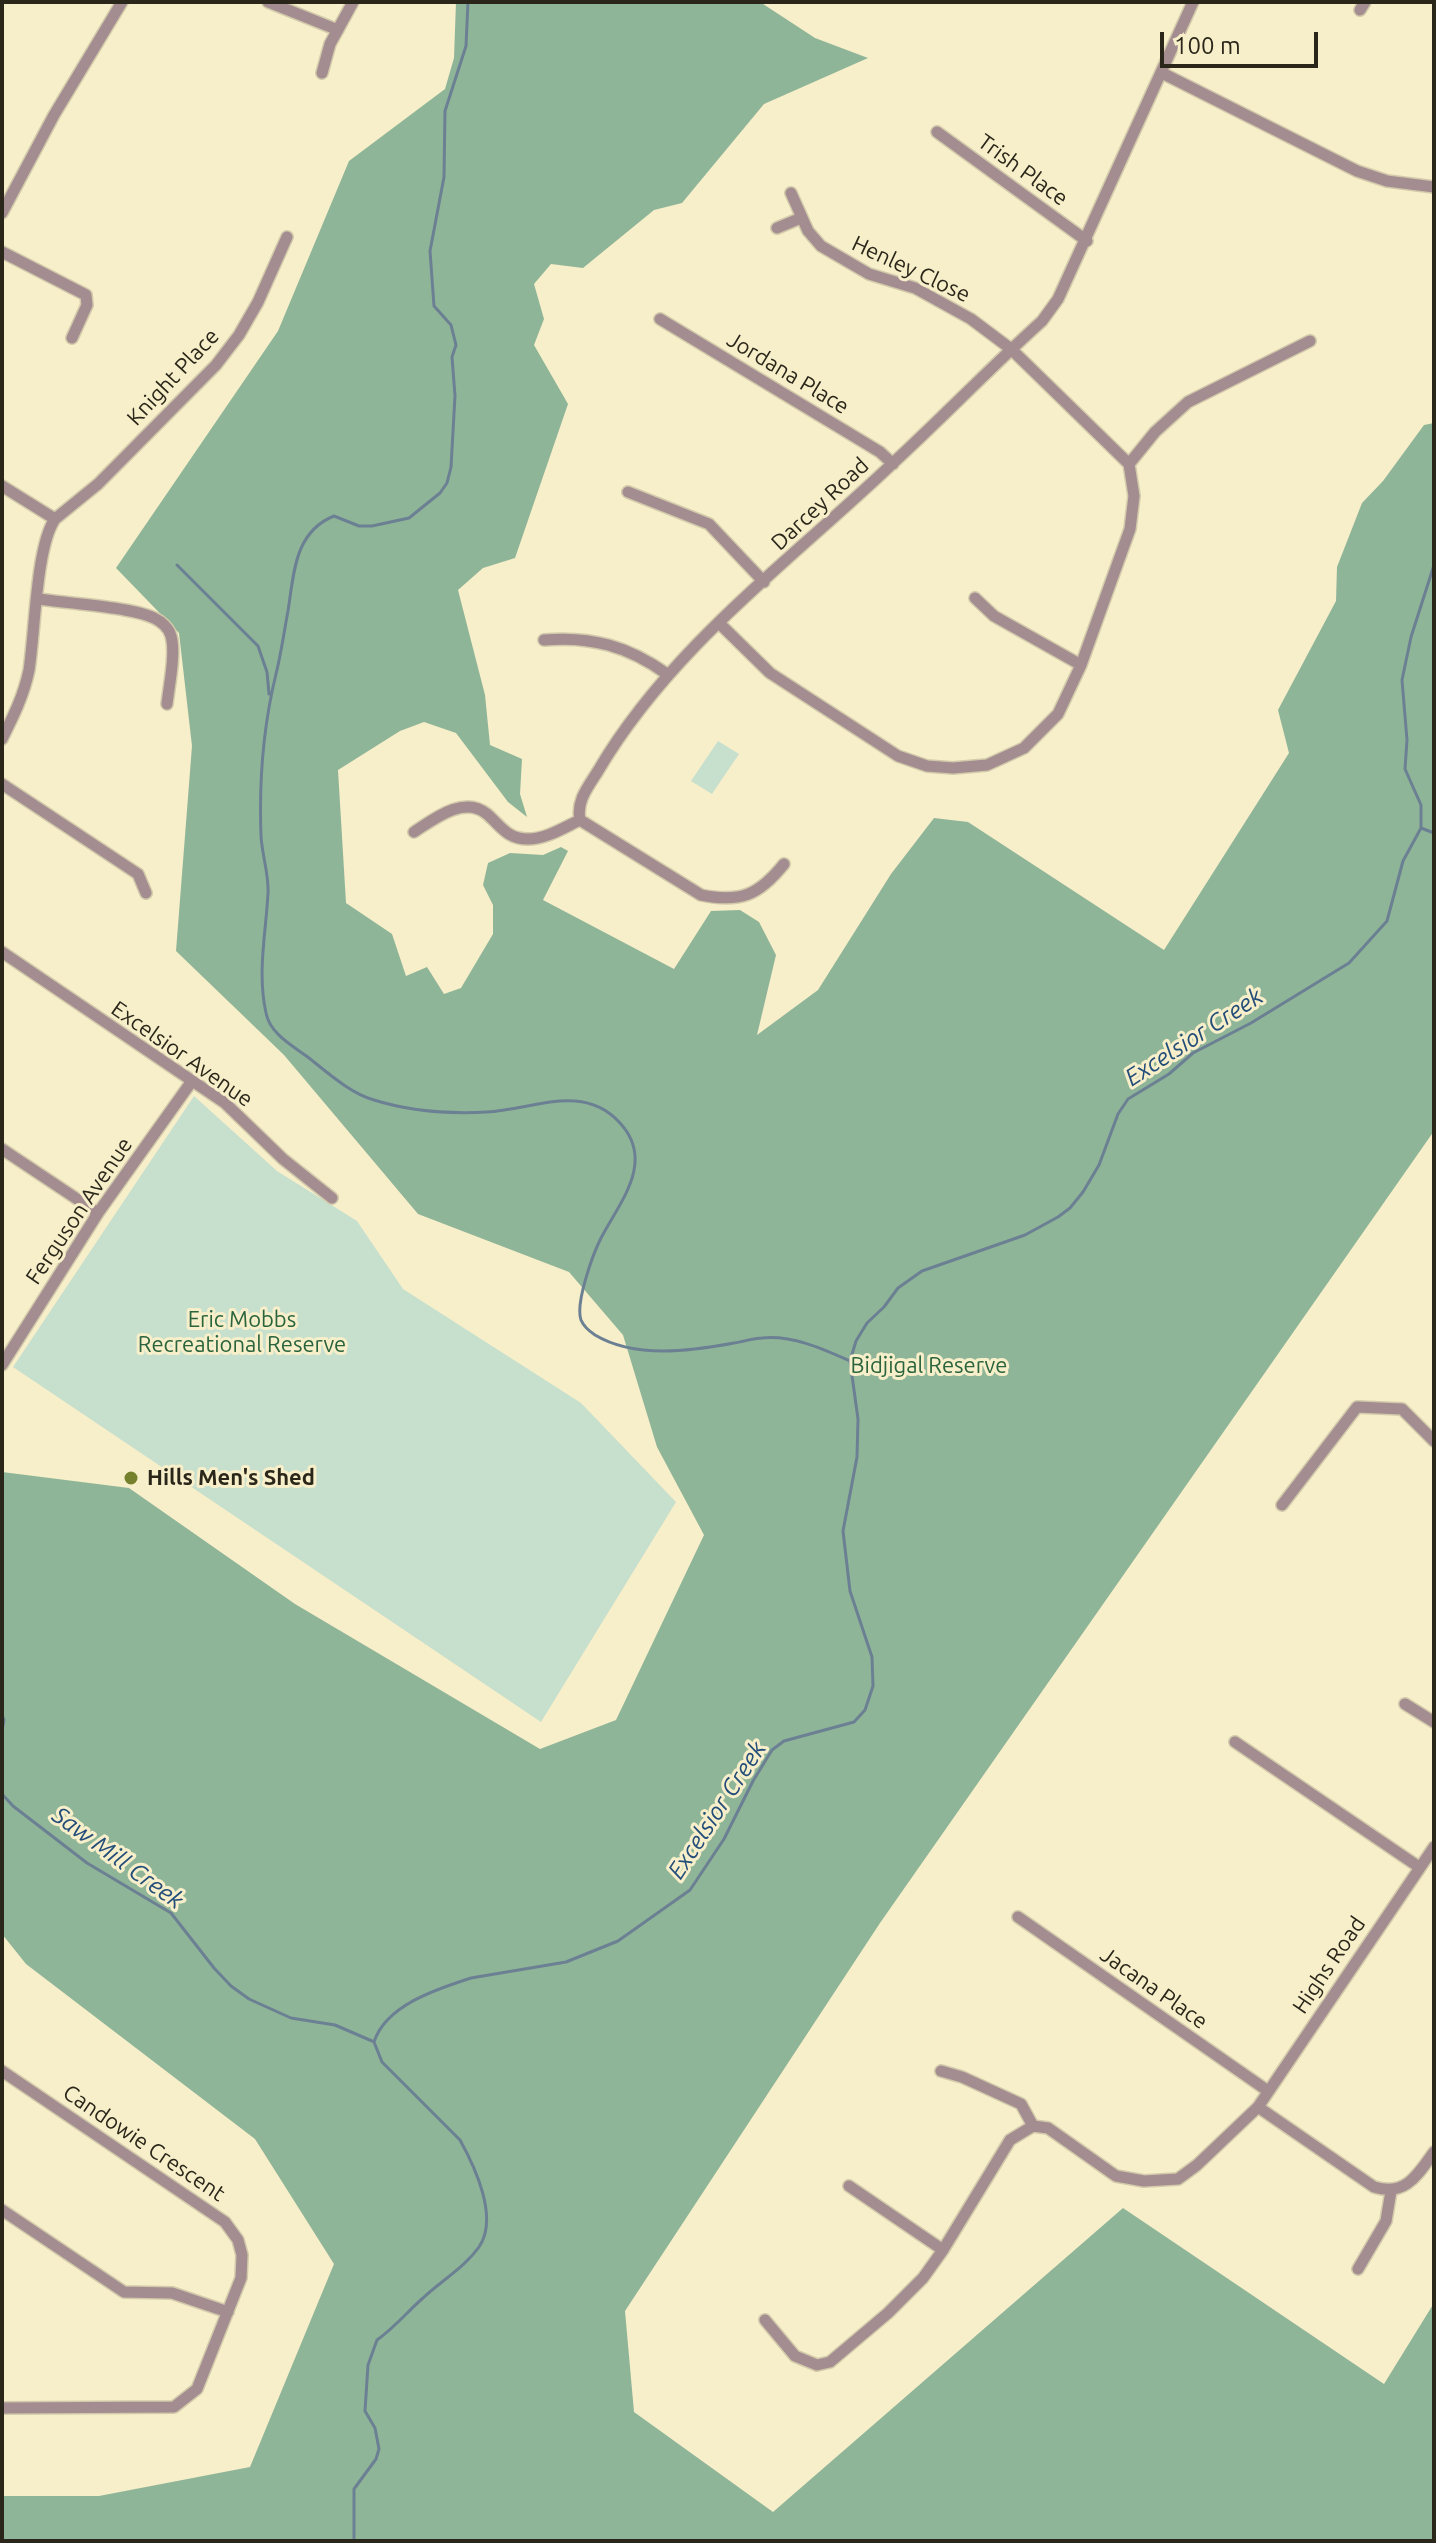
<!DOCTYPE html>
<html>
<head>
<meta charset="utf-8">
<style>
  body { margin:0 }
  #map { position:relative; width:1436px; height:2543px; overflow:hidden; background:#f7eeca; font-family:Ubuntu,sans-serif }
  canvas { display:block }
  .frame { position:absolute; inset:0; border:4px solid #2a271a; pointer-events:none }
  .scale { position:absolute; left:1160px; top:32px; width:158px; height:36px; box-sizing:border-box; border:4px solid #2a271a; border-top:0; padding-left:10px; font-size:24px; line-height:28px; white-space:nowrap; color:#2a271a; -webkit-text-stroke:6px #f7eeca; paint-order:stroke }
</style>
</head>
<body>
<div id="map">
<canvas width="1436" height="2543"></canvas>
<div class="frame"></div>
<div class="scale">100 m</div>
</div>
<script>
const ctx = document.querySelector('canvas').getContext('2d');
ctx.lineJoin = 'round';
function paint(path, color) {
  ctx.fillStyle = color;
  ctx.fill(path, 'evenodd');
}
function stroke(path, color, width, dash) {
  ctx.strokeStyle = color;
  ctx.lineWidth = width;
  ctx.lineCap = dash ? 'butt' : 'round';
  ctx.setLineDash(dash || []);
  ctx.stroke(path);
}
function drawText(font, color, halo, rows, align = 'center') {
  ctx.font = font + ' Ubuntu,sans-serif';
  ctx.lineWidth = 6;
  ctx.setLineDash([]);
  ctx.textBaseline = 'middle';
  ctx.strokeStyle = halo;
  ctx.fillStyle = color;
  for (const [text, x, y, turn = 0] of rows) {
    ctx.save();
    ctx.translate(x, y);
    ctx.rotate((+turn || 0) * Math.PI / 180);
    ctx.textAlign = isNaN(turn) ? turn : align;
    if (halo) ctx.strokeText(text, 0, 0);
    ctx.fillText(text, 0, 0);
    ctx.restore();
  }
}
paint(new Path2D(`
  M 718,741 L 739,754 L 712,794 L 691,781 Z
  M 194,1096 L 277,1171 L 357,1221 L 403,1289 L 581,1403 L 676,1502 L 541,1722 L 13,1367 Z`), '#c7e0cd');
paint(new Path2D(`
  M 456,2 L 760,2 L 815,38 L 868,58 L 764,104 L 682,203 L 654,210 L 583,268 L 551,264 L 534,284 L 544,319 L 534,345 L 568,404 L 515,558 L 483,568 L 458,590 L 485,695 L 490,745 L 522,759 L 520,794 L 527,817 L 508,802 L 456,733 L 424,722 L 400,731 L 338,770 L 346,903 L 392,934 L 406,976 L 427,967 L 444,994 L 461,988 L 493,934 L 493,905 L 483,885 L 488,863 L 510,853 L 543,855 L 561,847 L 568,851 L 543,900 L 674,969 L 711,911 L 740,910 L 759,922 L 776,955 L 757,1035 L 818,990 L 891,874 L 934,818 L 968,822 L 1164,950 L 1289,753 L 1278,710 L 1336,601 L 1337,567 L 1362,503 L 1383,481 L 1424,425 L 1434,423 L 1434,1131 L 880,1923 L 625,2311 L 634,2412 L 773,2512 L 1123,2208 L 1384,2384 L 1434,2303 L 1434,2541 L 2,2541 L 2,2496 L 99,2496 L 250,2467 L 334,2264 L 255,2139 L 26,1964 L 2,1934 L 2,1472 L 129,1488 L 295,1604 L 540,1749 L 616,1720 L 704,1535 L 657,1447 L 623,1335 L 569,1272 L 418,1214 L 284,1055 L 176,951 L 192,746 L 179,633 L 116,568 L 278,331 L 349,161 L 445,89 L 454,58 Z`), '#8fb598');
stroke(new Path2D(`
  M 468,2 L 466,46 L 445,111 L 444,177 L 430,251 L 434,306 L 451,325 L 456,345 L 452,357 L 455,396 L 451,467 L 447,483 L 440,493 L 409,518 L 372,526 L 359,526 L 334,516 C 294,532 294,574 288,611 C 284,632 281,654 276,674 C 263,727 259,782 261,836 C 262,855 269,874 268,893 C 266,933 257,972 266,1013 C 270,1034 293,1046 309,1058 C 328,1073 350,1093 374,1100 C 409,1111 450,1114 487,1112 C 532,1110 583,1082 620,1123 C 656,1162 619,1203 601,1238 C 593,1254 575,1303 581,1320 C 584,1327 589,1331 595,1335 C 635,1359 691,1351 734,1343 C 743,1342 753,1338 762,1338 C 793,1335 823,1349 850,1361
  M 177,565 L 258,646 L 267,672 L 269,694
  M 1421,828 L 1421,805 L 1405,769 L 1407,740 L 1402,680 L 1411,637 L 1434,565
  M 2,1715 L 4,1720 L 2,1731
  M 2,1794 L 13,1806 L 87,1863 L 171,1913 L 214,1968 L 231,1986 L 249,1999 L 291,2018 L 335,2025 L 372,2041
  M 354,2541 L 354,2489 L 376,2459 L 379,2449 L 375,2428 L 365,2411 L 368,2365 L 377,2340 C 394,2328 407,2312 423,2298 C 441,2281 464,2268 479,2247 C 499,2218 475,2167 460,2140 L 382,2062 L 374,2042 C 386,2005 437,1989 471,1978 L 566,1962 L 618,1941 L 690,1890 L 724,1839 L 753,1781 L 772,1750 L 784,1741 L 854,1722 L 865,1710 L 873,1686 L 872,1657 L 850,1591 L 843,1531 L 857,1457 L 858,1419 L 850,1361 L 856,1341 L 867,1323 L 884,1307 L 898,1288 L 922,1271 L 1025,1235 L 1058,1217 L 1070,1208 L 1083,1192 L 1099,1165 L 1118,1114 L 1128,1099 L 1169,1074 L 1193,1053 L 1251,1023 L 1349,963 L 1387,921 L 1403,861 L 1421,828 L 1434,833`), '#6c8093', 3);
const minor = new Path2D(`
  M 268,2 L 338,30
  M 1360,10 L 1365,2
  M 322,73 L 330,44 L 353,2
  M 1162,73 L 1357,171 L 1387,181 L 1434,187
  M 937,132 L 1087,241
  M 2,213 L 54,115 L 122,2
  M 777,228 L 801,218
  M 2,252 L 86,295 L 87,305 L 72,338
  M 660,319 L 880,452 L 893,464
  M 1129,464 L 1155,432 L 1188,402 L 1310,341
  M 2,486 L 55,519
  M 628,492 L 709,524 L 764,582
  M 975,598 L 994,616 L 1081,665
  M 38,599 C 66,603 131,607 154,618 C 161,621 169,628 171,636 C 176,653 169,686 167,704
  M 719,623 L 770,673 L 898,756 L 927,766 L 953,768 L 987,765 L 1024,748 L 1058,714 L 1081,665 L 1130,529 L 1134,496 L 1129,464 L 1011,349 L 971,319 L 915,288 L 869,274 L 821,246 L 808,231 L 791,193
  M 544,640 C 591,636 628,646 667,674
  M 2,739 C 13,717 24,695 29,670 C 35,633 36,546 55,519 L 98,484 L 216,365 L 239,335 L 258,302 L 287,237
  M 2,784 L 138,874 L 146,893
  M 414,832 C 434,819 464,795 487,814 C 501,826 507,839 528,839 C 546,839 563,828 580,820
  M 784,864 C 759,895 741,903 701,895 L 580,820 C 576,801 588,787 598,771 C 670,648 790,561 892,464 C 943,417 991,367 1042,321 L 1058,299 L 1193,2
  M 2,952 L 225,1103 L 283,1159 L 332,1198
  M 2,1149 L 98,1213
  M 2,1365 L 98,1213 L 192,1081
  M 1282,1505 L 1357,1407 L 1402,1409 L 1434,1441
  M 1405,1704 L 1434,1722
  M 1235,1742 L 1419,1867
  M 1018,1917 L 1268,2091
  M 2,2071 L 225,2222 L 238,2240 L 242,2255 L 241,2278 L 197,2389 L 174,2407 L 2,2408
  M 941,2071 L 962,2077 L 1021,2104 L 1033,2126
  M 1258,2107 L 1374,2187 C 1406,2197 1418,2174 1434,2152
  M 849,2186 L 943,2250
  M 2,2210 L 124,2292 L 172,2293 L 228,2312
  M 1358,2269 L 1386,2221 L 1391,2191
  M 765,2320 L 795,2356 L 817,2365 L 830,2362 L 888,2313 L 923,2278 L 943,2250 L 1010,2140 L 1033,2126 L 1048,2128 L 1116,2176 L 1144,2181 L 1178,2179 L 1197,2165 L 1258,2107 L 1434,1847`);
stroke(minor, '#d2caaa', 14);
stroke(minor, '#a38d91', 11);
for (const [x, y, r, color] of [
  [131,1478,8,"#76812e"]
]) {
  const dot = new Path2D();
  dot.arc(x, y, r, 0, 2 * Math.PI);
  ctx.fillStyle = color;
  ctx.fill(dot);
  stroke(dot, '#f7eeca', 3);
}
drawText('22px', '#2a271a', '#f7eeca', [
  ["Trish Place",1023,170,36],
  ["Henley Close",911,269,25],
  ["Jordana Place",788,373,31],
  ["Knight Place",173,377,-47],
  ["Darcey Road",820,504,-43],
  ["Excelsior Avenue",182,1054,35],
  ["Ferguson Avenue",79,1211,-56],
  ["Highs Road",1329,1965,-56],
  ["Jacana Place",1154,1988,35],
  ["Candowie Crescent",144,2143,34]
]);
drawText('22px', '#29643d', '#f7eeca', [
  ["Eric Mobbs",242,1320],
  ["Recreational Reserve",242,1345],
  ["Bidjigal Reserve",929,1366]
]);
drawText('bold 22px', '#2a271a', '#f7eeca', [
  ["Hills Men's Shed",147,1478]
], 'left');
drawText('italic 24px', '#224d79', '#f7eeca', [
  ["Excelsior Creek",1194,1037,-33],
  ["Excelsior Creek",717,1810,-57],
  ["Saw Mill Creek",118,1858,36]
]);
</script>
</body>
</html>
